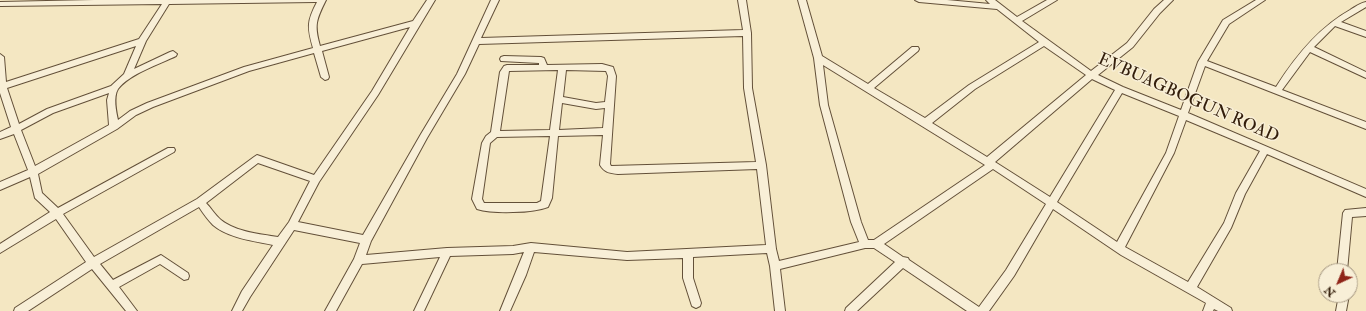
<!DOCTYPE html>
<html>
<head>
<meta charset="utf-8">
<style>
  body { margin:0 }
  #map { position:relative; width:1366px; height:311px; overflow:hidden; background:#f4e7c2; font-family:"IM FELL Double Pica",serif }
  canvas { display:block }
  .north { position:absolute; left:1318px; top:263px; width:40px; height:40px; box-sizing:border-box; background:#f8efd7; border:1px solid #a99b85; border-radius:50%; rotate:224deg; font-size:11px; font-weight:700; line-height:16px; text-align:center; color:#331e0b }
  .north::after { content:''; display:block; margin:auto; width:14px; height:18px; background:#8f2418; clip-path:polygon(50% 0,100% 100%,50% 72%,0 100%) }
</style>
</head>
<body>
<div id="map">
<canvas width="1366" height="311"></canvas>
<div class="north">N</div>
</div>
<script>
const ctx = document.querySelector('canvas').getContext('2d');
ctx.lineJoin = 'round';
function stroke(path, color, width, dash) {
  ctx.strokeStyle = color;
  ctx.lineWidth = width;
  ctx.lineCap = dash ? 'butt' : 'round';
  ctx.setLineDash(dash || []);
  ctx.stroke(path);
}
function paint(path, color) {
  ctx.fillStyle = color;
  ctx.fill(path, 'evenodd');
}
function drawText(font, color, halo, rows, align = 'center') {
  ctx.font = font + ' "IM FELL Double Pica",serif';
  ctx.lineWidth = 3;
  ctx.setLineDash([]);
  ctx.textBaseline = 'middle';
  ctx.strokeStyle = halo;
  ctx.fillStyle = color;
  for (const [text, x, y, turn = 0] of rows) {
    ctx.save();
    ctx.translate(x, y);
    ctx.rotate((+turn || 0) * Math.PI / 180);
    ctx.textAlign = isNaN(turn) ? turn : align;
    if (halo) ctx.strokeText(text, 0, 0);
    ctx.fillText(text, 0, 0);
    ctx.restore();
  }
}
const minor = new Path2D(`
  M 94,0 L 326,0 C 316,20 314,25 320,46 L 413,21 L 427,0 L 435,0 L 378,95 L 319,182 L 298,222 L 363,235 L 421,134 L 457,74 L 491,0 L 499,0 L 481,38 L 743,30 L 738,0 L 746,0 L 751,33 L 752,88 L 766,165 L 776,249 L 779,261 L 859,242 L 851,222 L 820,105 L 814,58 L 798,0 L 806,0 L 822,56 L 868,84 L 912,47 L 918,47 L 919,49 L 918,51 L 874,88 L 925,118 L 969,85 L 1039,42 L 997,9 L 919,2 L 915,0 L 947,0 L 990,4 L 986,0 L 995,0 L 1017,17 L 1047,0 L 1057,0 L 1022,21 L 1091,71 L 1127,43 L 1154,9 L 1164,0 L 1173,0 L 1160,13 L 1133,47 L 1098,75 L 1123,87 L 1181,110 L 1198,62 L 1223,20 L 1256,0 L 1265,0 L 1229,24 L 1207,61 L 1276,87 C 1295,57 1318,28 1350,10 C 1355,7 1360,3 1366,2 L 1366,7 L 1341,22 L 1366,31 L 1366,37 L 1335,26 L 1314,47 L 1366,72 L 1366,78 L 1310,52 L 1282,90 L 1366,122 L 1366,129 L 1205,66 L 1188,113 L 1366,189 L 1366,197 L 1267,154 L 1245,194 L 1231,228 L 1197,287 L 1231,308 L 1232,311 L 1218,311 L 1214,309 L 1213,311 L 1203,311 L 1206,303 L 1121,255 L 1053,209 L 1014,276 L 989,311 L 967,311 L 903,268 L 857,311 L 845,311 L 846,308 L 895,262 L 874,248 L 865,248 L 780,269 L 785,311 L 775,311 L 770,266 L 767,253 L 693,257 L 693,278 L 701,303 L 700,306 L 696,308 L 692,306 L 691,303 L 683,278 L 683,258 L 627,260 L 534,252 L 526,275 L 510,311 L 500,311 L 524,252 L 513,254 L 450,256 L 424,311 L 414,311 L 440,257 L 362,264 L 336,311 L 325,311 L 354,259 L 360,243 L 294,230 L 250,297 L 242,311 L 232,311 L 242,291 L 273,245 C 254,241 228,238 213,225 C 208,220 203,213 199,207 L 100,264 L 113,280 L 161,255 L 188,273 L 189,276 L 188,279 L 184,280 L 160,264 L 119,287 L 137,311 L 126,311 L 92,269 L 28,311 L 14,311 L 15,308 L 86,262 L 56,219 L 0,253 L 0,244 L 50,212 L 35,198 L 30,177 L 0,190 L 0,182 L 28,170 L 14,134 L 0,139 L 0,132 L 11,127 L 0,93 L 0,54 L 4,57 L 6,82 L 139,39 L 162,4 L 0,6 L 0,2 ZM 315,2 L 317,2 C 307,21 307,27 313,48 L 244,67 L 147,103 L 130,111 L 118,120 C 116,111 113,97 118,89 C 129,74 160,64 176,56 L 177,54 L 173,51 L 170,52 L 134,69 L 146,41 L 169,4 ZM 410,27 L 372,91 L 314,175 L 257,155 L 254,157 L 197,199 L 94,257 L 63,214 L 174,152 L 175,150 L 174,148 L 168,148 L 58,208 L 42,193 L 38,174 L 117,129 L 136,115 L 153,107 L 249,71 L 314,53 L 321,77 L 325,80 L 328,79 L 329,77 L 322,51 ZM 743,36 L 744,88 L 756,162 L 611,166 L 610,164 L 616,76 L 613,67 L 602,64 L 547,65 L 544,58 L 541,57 L 504,56 L 501,57 L 500,59 L 501,61 L 539,63 L 539,65 L 507,65 L 504,66 L 500,72 L 491,132 L 486,136 L 482,143 L 472,199 L 477,209 C 493,214 533,213 548,207 L 552,198 L 558,136 L 603,135 L 600,165 C 605,173 610,173 618,174 L 757,169 L 766,245 L 627,252 L 531,243 L 513,246 L 447,248 L 366,255 L 371,241 L 427,138 L 465,74 L 479,44 ZM 136,46 L 124,74 L 111,86 L 47,109 L 19,124 L 7,88 ZM 1044,46 L 1086,75 L 987,157 L 932,123 L 975,89 ZM 823,65 L 985,165 L 874,240 L 868,240 L 861,222 L 828,105 ZM 558,70 L 550,130 L 500,131 L 509,71 ZM 566,70 L 606,71 L 608,76 L 605,102 L 596,103 L 563,97 ZM 1092,79 L 1115,90 L 1050,197 L 995,162 ZM 109,93 L 107,100 L 109,125 L 35,166 L 21,130 L 53,113 ZM 1122,93 L 1179,116 L 1166,153 L 1117,242 L 1057,202 ZM 562,103 L 596,109 L 605,108 L 603,128 L 559,130 ZM 1186,120 L 1260,151 L 1236,193 L 1224,223 L 1188,282 L 1125,247 L 1174,153 ZM 550,136 L 541,201 L 537,203 L 484,203 L 482,199 L 490,143 L 497,137 ZM 258,163 L 310,181 L 289,222 L 278,237 C 260,234 236,232 221,220 C 215,215 211,208 206,203 ZM 993,169 L 1046,204 L 1006,270 L 979,307 L 909,260 L 908,258 L 903,257 L 884,244 Z
  M 1366,208 L 1366,216 L 1352,217 L 1347,271 L 1337,271 L 1343,213 L 1345,210 Z
  M 1339,295 L 1349,295 L 1346,311 L 1336,311 Z`);
stroke(minor, '#635039', 2);
paint(minor, '#f8efd7');
drawText('17px', '#331e0b', '#f8efd7', [
  ["EVBUAGBOGUN ROAD",1188,99,24]
]);
</script>
</body>
</html>
